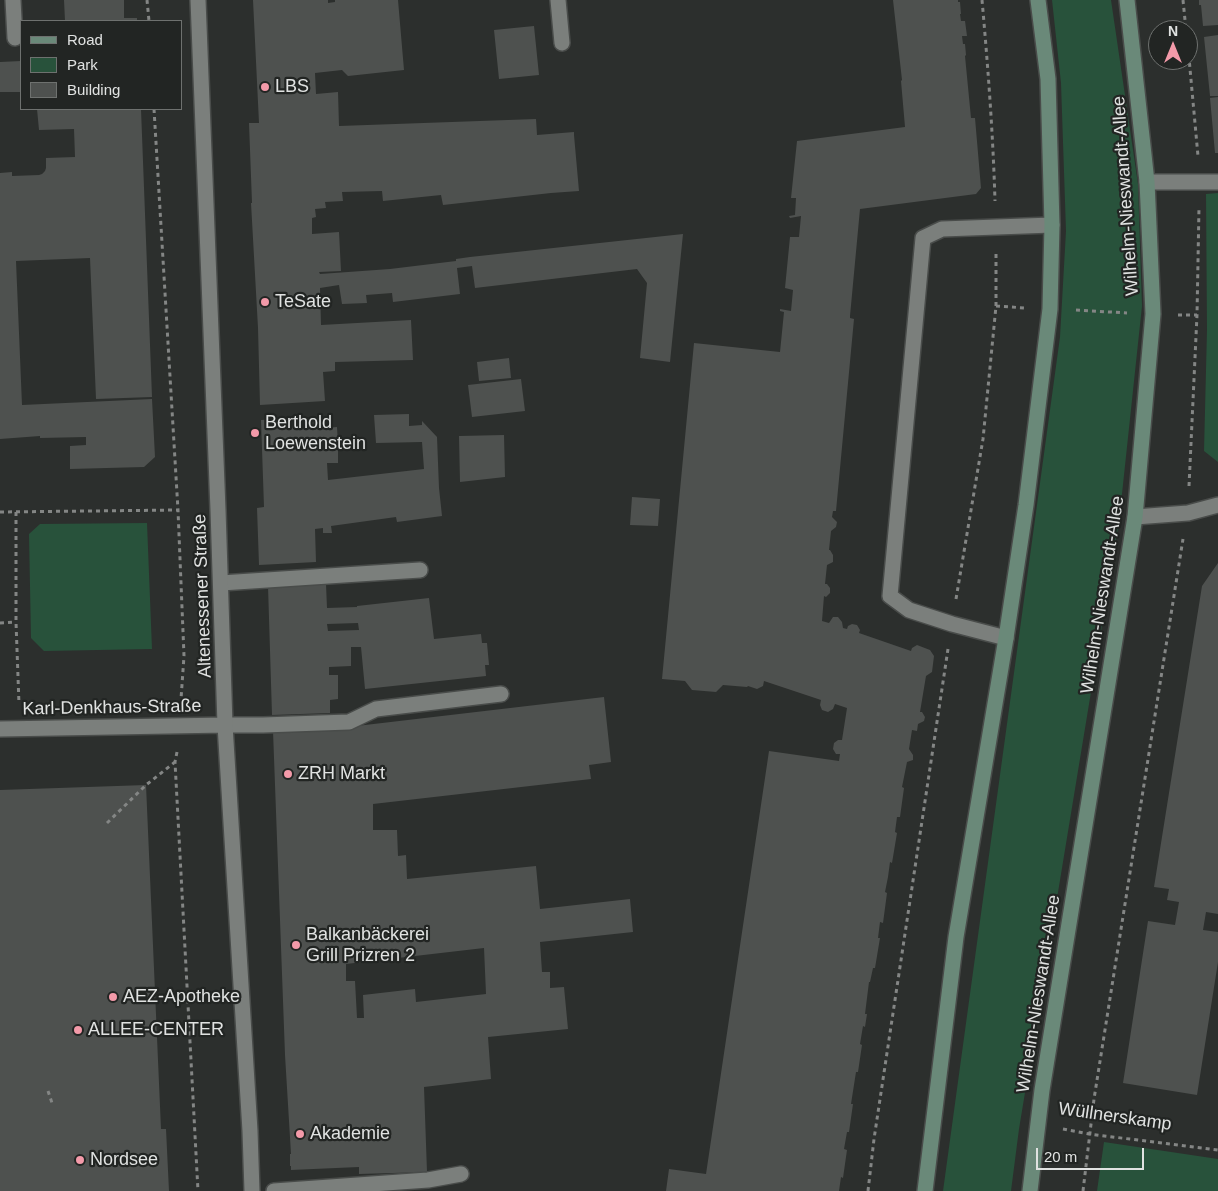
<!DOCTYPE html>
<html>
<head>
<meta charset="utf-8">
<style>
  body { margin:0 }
  #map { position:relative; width:1218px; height:1191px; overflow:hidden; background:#2c2f2d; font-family:Helvetica,sans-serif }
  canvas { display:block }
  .legend { position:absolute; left:20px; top:20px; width:162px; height:90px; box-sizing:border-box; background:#222523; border:1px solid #6e716f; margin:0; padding:6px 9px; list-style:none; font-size:15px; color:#e0e2e1 }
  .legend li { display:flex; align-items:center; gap:10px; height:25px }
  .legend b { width:25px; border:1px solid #6e716f }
  .north { position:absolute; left:1148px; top:20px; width:50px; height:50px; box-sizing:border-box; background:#222523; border:1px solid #6e716f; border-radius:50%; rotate:0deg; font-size:14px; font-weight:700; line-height:20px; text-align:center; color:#e0e2e1 }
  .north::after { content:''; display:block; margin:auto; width:18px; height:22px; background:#f39aa9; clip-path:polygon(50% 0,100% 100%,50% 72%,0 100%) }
  .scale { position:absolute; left:1036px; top:1148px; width:108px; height:22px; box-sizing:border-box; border:2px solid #e0e2e1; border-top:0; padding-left:6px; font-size:15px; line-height:18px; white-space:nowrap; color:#e0e2e1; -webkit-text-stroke:4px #222523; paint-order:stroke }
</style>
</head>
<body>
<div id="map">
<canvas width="1218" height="1191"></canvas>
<ul class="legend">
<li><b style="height:6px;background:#6a8979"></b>Road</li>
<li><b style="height:14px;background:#28523b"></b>Park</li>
<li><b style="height:14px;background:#4e514f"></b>Building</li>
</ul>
<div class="north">N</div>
<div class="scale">20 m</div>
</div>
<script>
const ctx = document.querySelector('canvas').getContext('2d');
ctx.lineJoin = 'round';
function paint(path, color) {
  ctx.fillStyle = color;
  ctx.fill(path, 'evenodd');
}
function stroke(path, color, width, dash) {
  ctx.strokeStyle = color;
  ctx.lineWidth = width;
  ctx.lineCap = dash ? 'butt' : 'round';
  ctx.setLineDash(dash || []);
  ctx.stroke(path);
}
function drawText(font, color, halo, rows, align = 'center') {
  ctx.font = font + ' Helvetica,sans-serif';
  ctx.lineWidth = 4.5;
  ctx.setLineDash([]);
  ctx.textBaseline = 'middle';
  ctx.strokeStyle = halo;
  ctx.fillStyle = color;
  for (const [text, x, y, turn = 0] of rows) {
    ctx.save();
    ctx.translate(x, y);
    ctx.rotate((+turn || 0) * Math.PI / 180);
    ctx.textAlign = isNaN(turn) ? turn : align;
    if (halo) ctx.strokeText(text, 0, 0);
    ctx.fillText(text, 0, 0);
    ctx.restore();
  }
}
paint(new Path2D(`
  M 1052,0 L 1111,0 L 1138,184 L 1142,306 L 1119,522 L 1019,1129 L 1011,1191 L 943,1191 L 1060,337 L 1066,231 L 1061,83 Z
  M 1218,193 L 1218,462 L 1204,451 L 1207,330 L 1206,194 Z
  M 147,523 L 152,649 L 44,651 L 31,638 L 29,534 L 40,524 Z
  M 1104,1142 L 1218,1159 L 1218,1191 L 1097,1191 Z`), '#28523b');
paint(new Path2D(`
  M 64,0 L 124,0 L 124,18 L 137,18 L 137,21 L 65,21 Z
  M 253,0 L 328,0 L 328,3 L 335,2 L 335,0 L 398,0 L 404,70 L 348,76 L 342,70 L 315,73 L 316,94 L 338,92 L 339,126 L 536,119 L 537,135 L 574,132 L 574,135 L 579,191 L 551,193 L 443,205 L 441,195 L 383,201 L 382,191 L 342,192 L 343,201 L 325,202 L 326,208 L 315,209 L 316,217 L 312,218 L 312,234 L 339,232 L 341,271 L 319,272 L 320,274 L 390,269 L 456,261 L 456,259 L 470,257 L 683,234 L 670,362 L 640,358 L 647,283 L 637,269 L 475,288 L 472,266 L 457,268 L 460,294 L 393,302 L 392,293 L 366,295 L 367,303 L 342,304 L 339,285 L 320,288 L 321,325 L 411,320 L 413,360 L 335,362 L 335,371 L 323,372 L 325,401 L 260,405 L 258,328 L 251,203 L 252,203 L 249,123 L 259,123 Z
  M 893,0 L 958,0 L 958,2 L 960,2 L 961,14 L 960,14 L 961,21 L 965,21 L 967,36 L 962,36 L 963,44 L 965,44 L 966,55 L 965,56 L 971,118 L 975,118 L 981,188 L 976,194 L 860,209 L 850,316 L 850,318 L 854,319 L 836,511 L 833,511 L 832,517 L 837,522 L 836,527 L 831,531 L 829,550 L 830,550 L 833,555 L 833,562 L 827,565 L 825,584 L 827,584 L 830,588 L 830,593 L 826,597 L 824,596 L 822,621 L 829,623 L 833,617 L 838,617 L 842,622 L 843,628 L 847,629 L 848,626 L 852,624 L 857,625 L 860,630 L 859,633 L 911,651 L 912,648 L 917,645 L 930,650 L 934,656 L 932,672 L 926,676 L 920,712 L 922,712 L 925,717 L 924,721 L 918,724 L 917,731 L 912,730 L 909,749 L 913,755 L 913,760 L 907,762 L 902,787 L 904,788 L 900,817 L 897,817 L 895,832 L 897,833 L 892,863 L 890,862 L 888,877 L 885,892 L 887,893 L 883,923 L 880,922 L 878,938 L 880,938 L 875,968 L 873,968 L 870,982 L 869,982 L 865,1014 L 867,1014 L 865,1027 L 863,1026 L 860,1044 L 862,1045 L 858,1072 L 856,1072 L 851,1104 L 853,1104 L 849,1132 L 847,1132 L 844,1149 L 847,1150 L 843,1178 L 841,1177 L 839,1191 L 666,1191 L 669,1169 L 706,1174 L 769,751 L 839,761 L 840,754 L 836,754 L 833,749 L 834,743 L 838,740 L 842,740 L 847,708 L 835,704 L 833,709 L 828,712 L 822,710 L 820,705 L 821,700 L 764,681 L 763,686 L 757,689 L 748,686 L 747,687 L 723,685 L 716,692 L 692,690 L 685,681 L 662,679 L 694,343 L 780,352 L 784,312 L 780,311 L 780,309 L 791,311 L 793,290 L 785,288 L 790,237 L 799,237 L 801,216 L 790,218 L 789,216 L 795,215 L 796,198 L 791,198 L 797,141 L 905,127 L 901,81 L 902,80 Z
  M 1199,0 L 1218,0 L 1218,25 L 1203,26 L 1201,5 L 1199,5 Z
  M 534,26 L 539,75 L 499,79 L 494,30 Z
  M 1218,35 L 1218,96 L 1210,96 L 1204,37 Z
  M 21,61 L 21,92 L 0,92 L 0,62 Z
  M 1218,97 L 1218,153 L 1215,153 L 1210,98 Z
  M 37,109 L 141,109 L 152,397 L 96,399 L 90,258 L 16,261 L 22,405 L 152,399 L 155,457 L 144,467 L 70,469 L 70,446 L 86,445 L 86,437 L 40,438 L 40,436 L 0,439 L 0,173 L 12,172 L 12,176 L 39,175 L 42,174 L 45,171 L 46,168 L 46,158 L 75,157 L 74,129 L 39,130 Z
  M 509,358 L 511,378 L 479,381 L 477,362 Z
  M 521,379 L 525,411 L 472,417 L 468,385 Z
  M 409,414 L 409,426 L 422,425 L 422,421 L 437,437 L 439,488 L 442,516 L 397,522 L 396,517 L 331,526 L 332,533 L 323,533 L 323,528 L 315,529 L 316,562 L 259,565 L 257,508 L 264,507 L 261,420 L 326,417 L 326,428 L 337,427 L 338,445 L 338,463 L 327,463 L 328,480 L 424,469 L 422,442 L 376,443 L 374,415 Z
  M 504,435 L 505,477 L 460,482 L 459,436 Z
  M 632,497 L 660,499 L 658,526 L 630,525 Z
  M 1218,563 L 1218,914 L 1206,912 L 1203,930 L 1218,932 L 1218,962 L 1197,1095 L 1123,1083 L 1148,921 L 1175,925 L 1179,902 L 1167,900 L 1169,889 L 1154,887 L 1202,586 Z
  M 326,584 L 327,608 L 357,607 L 357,606 L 429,598 L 434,639 L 481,634 L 482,643 L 487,643 L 489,665 L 485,665 L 486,676 L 365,689 L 361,647 L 351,647 L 351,666 L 329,667 L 329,675 L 338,675 L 338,699 L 330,700 L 330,713 L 272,715 L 268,586 ZM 358,623 L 359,630 L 328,631 L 327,624 Z
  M 604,697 L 611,762 L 589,765 L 591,779 L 373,804 L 373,830 L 397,830 L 398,856 L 406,855 L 407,879 L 536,866 L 540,909 L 630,899 L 633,932 L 540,942 L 542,972 L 550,972 L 550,988 L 564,987 L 568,1029 L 488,1037 L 491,1079 L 424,1087 L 427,1172 L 359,1174 L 359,1167 L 291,1170 L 291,1166 L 290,1166 L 290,1154 L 291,1154 L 285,1055 L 273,731 L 348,727 ZM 484,948 L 486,994 L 416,1002 L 415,989 L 363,995 L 364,1018 L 357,1018 L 355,981 L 346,981 L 346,964 Z
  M 146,785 L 161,1129 L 166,1129 L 169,1191 L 0,1191 L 0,790 Z`), '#4e514f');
const lane = new Path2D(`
  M 13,0 L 15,38
  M 558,0 L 562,43
  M 221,583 L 420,570
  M 1006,638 L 952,624 L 909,610 L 890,596 L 923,238 L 942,229 L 1052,225
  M 225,725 L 263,725 L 349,722 L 376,709 L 501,694
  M 274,1191 L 428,1180 L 461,1174`);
const street = new Path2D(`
  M 198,0 L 218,510 L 225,725 L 250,1131 L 252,1191
  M 1147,182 L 1218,182
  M 1135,517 L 1188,513 L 1218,505
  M 0,729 L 225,725`);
const secondary = new Path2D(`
  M 925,1191 L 956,937 L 1006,638 L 1026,505 L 1050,309 L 1052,225 L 1048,79 L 1038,0
  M 1030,1191 L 1042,1090 L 1135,517 L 1153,314 L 1147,182 L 1127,0`);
stroke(lane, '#494c4a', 18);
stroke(street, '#494c4a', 18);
stroke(secondary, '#494c4a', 18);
stroke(new Path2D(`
  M 147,0 L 149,21
  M 982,0 C 988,67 993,134 995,201
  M 1183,0 L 1186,30
  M 1188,47 L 1198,156
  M 154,109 L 178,510 L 184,656 L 181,699
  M 996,306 L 1025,308
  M 1076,310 L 1127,313
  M 1178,315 L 1197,315
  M 1189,486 L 1197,315 L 1199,207
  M 0,512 L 178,510
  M 16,512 L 16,622 L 19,704
  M 956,599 L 983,439 L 996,306 L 996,253
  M 0,623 L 16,622
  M 177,752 L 175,762 L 198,1191
  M 107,823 L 146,785 L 175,762
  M 48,1091 L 52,1103
  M 1063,1129 L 1089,1134 L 1218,1150
  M 868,1191 L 874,1139 L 948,649
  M 1083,1191 L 1094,1099 L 1183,539`), '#848685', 3, [4, 4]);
stroke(lane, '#7b7f7c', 15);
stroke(street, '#7b7f7c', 15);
stroke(secondary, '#6a8979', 15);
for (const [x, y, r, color] of [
  [265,87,5,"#f39aa9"],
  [265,302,5,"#f39aa9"],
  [255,433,5,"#f39aa9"],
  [288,774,5,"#f39aa9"],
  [296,945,5,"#f39aa9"],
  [113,997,5,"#f39aa9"],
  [78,1030,5,"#f39aa9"],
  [300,1134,5,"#f39aa9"],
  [80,1160,5,"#f39aa9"]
]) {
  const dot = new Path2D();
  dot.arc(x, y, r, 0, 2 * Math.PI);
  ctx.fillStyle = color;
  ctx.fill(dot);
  stroke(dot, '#222523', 2);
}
drawText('18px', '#e0e2e1', '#222523', [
  ["LBS",275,87],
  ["TeSate",275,302],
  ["Berthold",265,423],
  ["Loewenstein",265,444],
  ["ZRH Markt",298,774],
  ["Balkanbäckerei",306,935],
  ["Grill Prizren 2",306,956],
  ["AEZ-Apotheke",123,997],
  ["ALLEE-CENTER",88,1030],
  ["Akademie",310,1134],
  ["Nordsee",90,1160]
], 'left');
drawText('18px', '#e0e2e1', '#222523', [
  ["Wilhelm-Nieswandt-Allee",1126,196,-94],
  ["Wilhelm-Nieswandt-Allee",1103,595,-81],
  ["Altenessener Straße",203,596,-92],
  ["Karl-Denkhaus-Straße",112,708,-1],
  ["Wilhelm-Nieswandt-Allee",1039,994,-81],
  ["Wüllnerskamp",1115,1117,8]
]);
</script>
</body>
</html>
